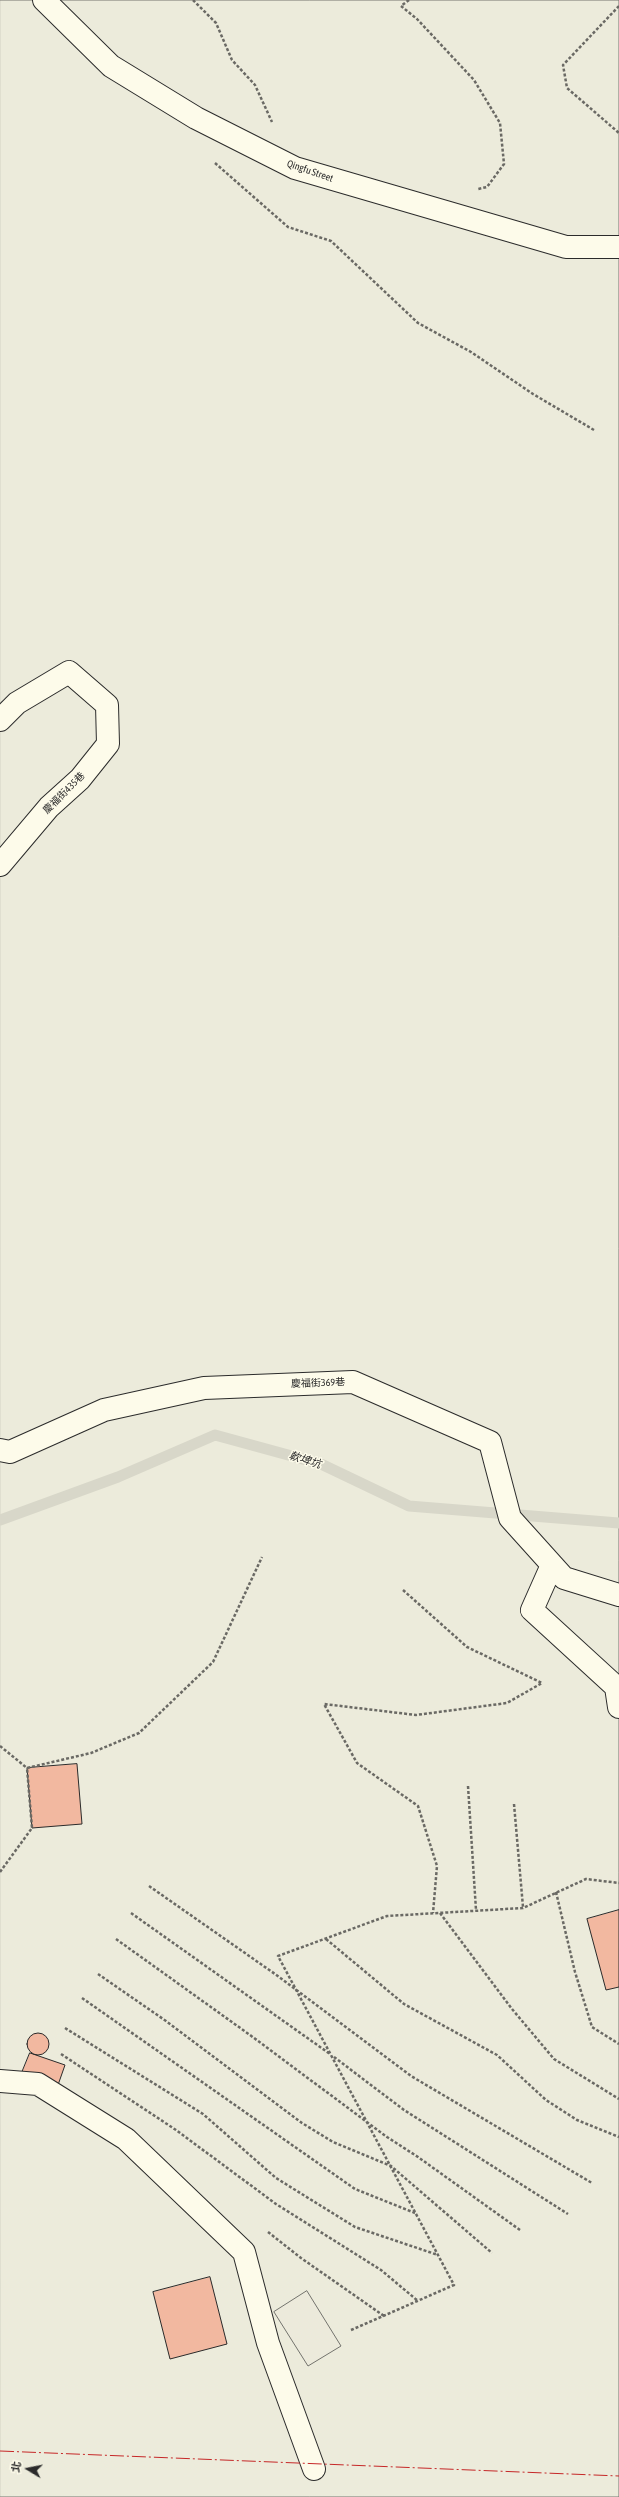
<!DOCTYPE html>
<html>
<head>
<meta charset="utf-8">
<style>
  body { margin:0 }
  #map { position:relative; width:619px; height:2497px; overflow:hidden; background:#fdfbea; font-family:"Asap Condensed","Noto Sans TC",sans-serif }
  canvas { display:block }
  .north { position:absolute; left:8px; top:2449px; width:40px; height:40px; -webkit-text-stroke:3px #fdfbea; paint-order:stroke; rotate:280deg; font-size:11px; font-weight:700; line-height:16px; text-align:center; color:#2b2b2b }
  .north::after { content:''; display:block; margin:auto; width:14px; height:18px; background:#2b2b2b; clip-path:polygon(50% 0,100% 100%,50% 72%,0 100%) }
</style>
</head>
<body>
<div id="map">
<canvas width="619" height="2497"></canvas>
<div class="north">北</div>
</div>
<script>
const ctx = document.querySelector('canvas').getContext('2d');
ctx.lineJoin = 'round';
function paint(path, color) {
  ctx.fillStyle = color;
  ctx.fill(path, 'evenodd');
}
function stroke(path, color, width, dash) {
  ctx.strokeStyle = color;
  ctx.lineWidth = width;
  ctx.lineCap = dash ? 'butt' : 'round';
  ctx.setLineDash(dash || []);
  ctx.stroke(path);
}
function drawText(font, color, halo, rows, align = 'center') {
  ctx.font = font + ' "Asap Condensed","Noto Sans TC",sans-serif';
  ctx.lineWidth = 3;
  ctx.setLineDash([]);
  ctx.textBaseline = 'middle';
  ctx.strokeStyle = halo;
  ctx.fillStyle = color;
  for (const [text, x, y, turn = 0] of rows) {
    ctx.save();
    ctx.translate(x, y);
    ctx.rotate((+turn || 0) * Math.PI / 180);
    ctx.textAlign = isNaN(turn) ? turn : align;
    if (halo) ctx.strokeText(text, 0, 0);
    ctx.fillText(text, 0, 0);
    ctx.restore();
  }
}
const green = new Path2D(`
  M 0,0 L 619,0 L 619,2497 L 0,2497 Z`);
paint(green, '#ecebdb');
stroke(green, '#74746e', 1);
const parking = new Path2D(`
  M 307,2291 L 341,2346 L 308,2366 L 274,2312 Z`);
paint(parking, '#eceadb');
stroke(parking, '#74746e', 1);
stroke(new Path2D(`
  M 0,1520 L 118,1477 L 215,1435 L 321,1464 L 409,1506 L 619,1523`), '#d8d7c9', 11);
const building = new Path2D(`
  M 77,1764 L 82,1824 L 32,1828 L 27,1768 Z
  M 619,1910 L 619,1987 L 606,1990 L 587,1919 Z
  M27 2044a11 11 0 1 1 22 0a11 11 0 1 1-22 0Z
  M 30,2053 L 65,2065 L 58,2085 L 21,2075 Z
  M 210,2277 L 227,2344 L 170,2359 L 153,2292 Z`);
paint(building, '#f2b8a0');
stroke(building, '#2b2b2b', 1);
const minor = new Path2D(`
  M 44,0 L 111,66 L 196,118 L 295,168 L 566,247 L 619,247
  M 0,720 L 17,703 L 69,672 L 107,705 L 108,744 L 80,779 L 49,807 L 0,865
  M 0,1450 L 10,1452 L 104,1410 L 204,1388 L 353,1382 L 490,1442 L 510,1518 L 564,1578 L 619,1595
  M 552,1565 L 532,1610 L 616,1687 L 619,1707
  M 0,2081 L 38,2084 L 126,2139 L 244,2252 L 268,2343 L 314,2469`);
stroke(minor, '#2b2b2b', 24);
stroke(new Path2D(`
  M 193,0 L 216,23 L 232,60 L 255,85 L 272,122
  M 409,0 L 401,6 L 417,19 L 474,80 L 500,123 L 504,164 L 487,187 L 478,189
  M 619,6 L 563,65 L 567,88 L 619,133
  M 215,163 L 288,227 L 331,241 L 418,323 L 471,352 L 533,394 L 594,430
  M 403,1590 L 467,1647 L 542,1683 L 507,1703 L 416,1715 L 324,1704 L 357,1763 L 418,1806 L 437,1866 L 433,1913
  M 0,1746 L 27,1768 L 91,1753 L 139,1733 L 213,1662 L 262,1557
  M 468,1786 L 476,1910
  M 514,1804 L 523,1907
  M 0,1872 L 32,1828 L 27,1768
  M 149,1886 L 275,1974 L 411,2076 L 592,2183
  M 556,1892 L 575,1972 L 592,2027 L 619,2044
  M 131,1913 L 330,2054
  M 440,1913 L 512,2009 L 554,2059 L 619,2099
  M 116,1939 L 250,2035 L 387,2137 L 418,2157 L 520,2230
  M 326,1939 L 404,2004 L 497,2055 L 546,2100 L 577,2120 L 619,2137
  M 98,1974 L 166,2021 L 302,2123 L 333,2142 L 391,2166 L 492,2253
  M 82,1998 L 355,2189 L 415,2213
  M 65,2028 L 203,2114 L 276,2178 L 355,2227 L 438,2255
  M 61,2054 L 176,2130 L 276,2204 L 381,2270 L 418,2301
  M 334,2057 L 404,2110 L 568,2214
  M 268,2232 L 301,2258 L 384,2316
  M 351,2330 L 454,2285 L 278,1956 L 387,1916 L 523,1908 L 586,1879 L 619,1883`), '#6a6964', 2.5, [3, 2]);
stroke(minor, '#fdfbea', 22);
stroke(new Path2D(`
  M 0,2451 L 619,2476`), '#c62828', 1, [14, 3, 2, 3]);
drawText('10px', '#2b2b2b', '#fdfbea', [
  ["Qingfu Street",310,171,19],
  ["慶福街435巷",64,793,-45],
  ["慶福街369巷",318,1383,-2]
]);
drawText('italic 11px', '#2b2b2b', '#fdfbea', [
  ["軟埤坑",305,1460,17]
]);
</script>
</body>
</html>
